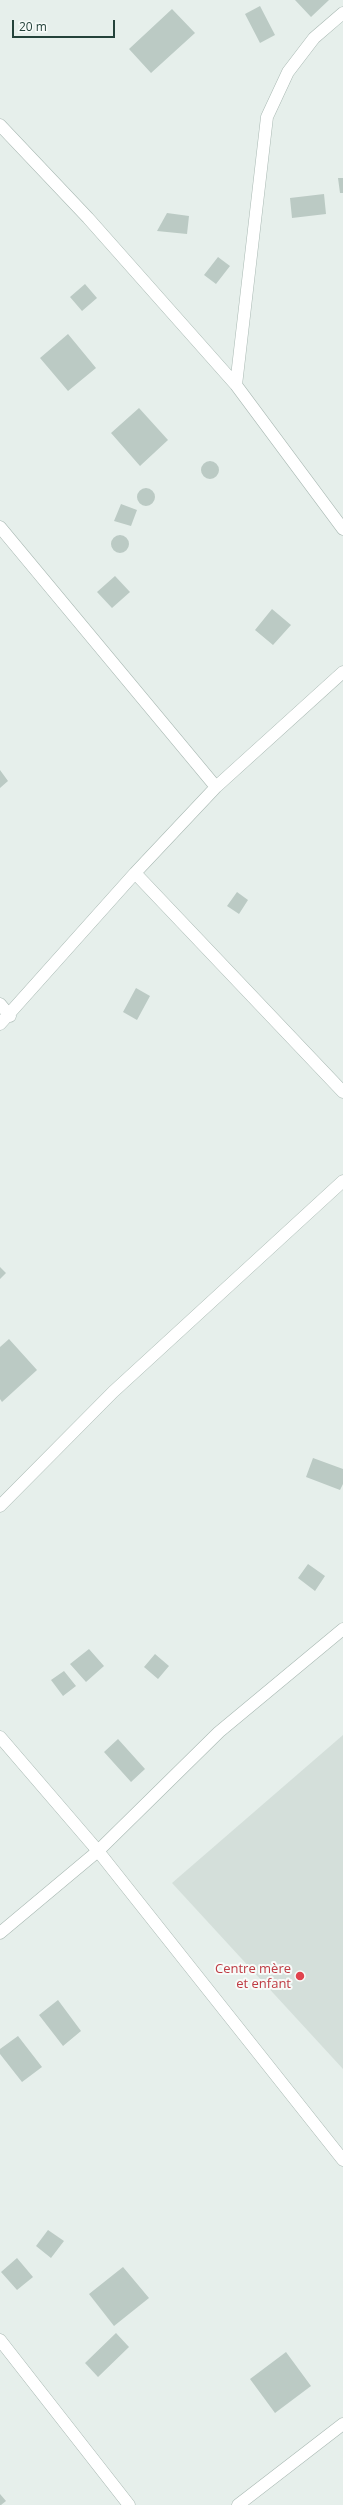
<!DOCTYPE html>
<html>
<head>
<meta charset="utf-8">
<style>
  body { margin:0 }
  #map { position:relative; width:343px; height:2505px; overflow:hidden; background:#e6efeb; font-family:"Open Sans",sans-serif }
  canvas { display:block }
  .scale { position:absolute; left:12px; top:20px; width:103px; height:18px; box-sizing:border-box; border:2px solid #24423a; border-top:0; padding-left:5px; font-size:12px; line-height:14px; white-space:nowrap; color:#24423a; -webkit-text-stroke:3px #f7fbf9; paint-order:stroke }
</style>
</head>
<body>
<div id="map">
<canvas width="343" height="2505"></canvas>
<div class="scale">20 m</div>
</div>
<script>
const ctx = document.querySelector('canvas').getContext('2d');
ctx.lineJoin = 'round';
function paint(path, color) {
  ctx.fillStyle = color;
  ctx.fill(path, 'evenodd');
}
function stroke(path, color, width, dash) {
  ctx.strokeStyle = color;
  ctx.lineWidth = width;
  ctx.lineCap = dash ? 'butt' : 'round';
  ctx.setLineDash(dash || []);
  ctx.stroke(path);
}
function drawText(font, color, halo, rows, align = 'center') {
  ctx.font = font + ' "Open Sans",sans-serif';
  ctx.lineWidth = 4;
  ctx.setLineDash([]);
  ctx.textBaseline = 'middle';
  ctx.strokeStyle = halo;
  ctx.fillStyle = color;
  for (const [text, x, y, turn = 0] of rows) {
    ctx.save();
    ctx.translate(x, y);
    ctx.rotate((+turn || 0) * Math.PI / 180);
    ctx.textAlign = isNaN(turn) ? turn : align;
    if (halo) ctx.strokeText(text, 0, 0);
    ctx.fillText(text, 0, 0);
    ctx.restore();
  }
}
paint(new Path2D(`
  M 343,1735 L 343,2069 L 172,1883 Z`), '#d4dfda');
paint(new Path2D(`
  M 295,0 L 329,0 L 311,17 Z
  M 260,6 L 275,35 L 260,43 L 245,14 Z
  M 172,9 L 195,33 L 151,73 L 129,49 Z
  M 338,178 L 343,178 L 343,193 L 340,193 Z
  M 324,194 L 326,214 L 292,218 L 290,198 Z
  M 167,213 L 189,216 L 187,234 L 157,231 Z
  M 218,257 L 230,266 L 216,284 L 204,275 Z
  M 85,284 L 97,298 L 82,311 L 70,297 Z
  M 68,334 L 96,368 L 68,391 L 40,358 Z
  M 139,408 L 168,440 L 140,466 L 111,433 Z
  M201 470a9 9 0 1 1 18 0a9 9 0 1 1-18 0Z
  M137 497a9 9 0 1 1 18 0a9 9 0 1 1-18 0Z
  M 121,504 L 137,510 L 131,526 L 114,521 Z
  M111 544a9 9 0 1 1 18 0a9 9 0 1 1-18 0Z
  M 115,576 L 130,592 L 112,608 L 97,592 Z
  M 272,609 L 291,625 L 273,645 L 255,630 Z
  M 0,770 L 8,781 L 0,788 Z
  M 237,892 L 248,900 L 239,914 L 227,906 Z
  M 136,988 L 150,996 L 137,1020 L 123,1012 Z
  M 0,1267 L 6,1273 L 0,1279 Z
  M 9,1339 L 37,1370 L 2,1402 L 0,1399 L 0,1347 Z
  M 313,1458 L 343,1469 L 343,1484 L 340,1490 L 306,1477 Z
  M 308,1564 L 325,1576 L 315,1591 L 298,1578 Z
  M 89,1649 L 104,1666 L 86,1682 L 70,1664 Z
  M 155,1654 L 169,1666 L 158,1679 L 144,1667 Z
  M 64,1671 L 76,1686 L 63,1696 L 51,1680 Z
  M 118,1739 L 145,1769 L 131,1782 L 104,1752 Z
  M 58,2000 L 81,2031 L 63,2046 L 39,2015 Z
  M 18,2036 L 42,2067 L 22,2082 L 0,2054 L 0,2049 Z
  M 48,2230 L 64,2241 L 51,2258 L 36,2246 Z
  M 17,2258 L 33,2277 L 17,2290 L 1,2272 Z
  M 123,2267 L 149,2298 L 114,2326 L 89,2294 Z
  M 116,2333 L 129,2347 L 98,2377 L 85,2363 Z
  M 286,2352 L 311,2386 L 275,2413 L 250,2379 Z
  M 0,2494 L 6,2501 L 1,2505 L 0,2505 Z`), '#bbcac4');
const minor = new Path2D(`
  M 0,125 L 88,218 L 236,385 L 343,529
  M 236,385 L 267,117 L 288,72 L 314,38 L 343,13
  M 0,527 L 216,787
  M 135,873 L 343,1092
  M 0,1004 L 10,1016
  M 0,1024 L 135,873 L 216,787 L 343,672
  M 0,1506 L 113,1392 L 343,1181
  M 0,1737 L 98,1851 L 343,2160
  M 0,1933 L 98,1851 L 219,1732 L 343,1629
  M 0,2340 L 129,2505
  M 238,2505 L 343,2424`);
stroke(minor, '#a8b8b2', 13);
stroke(minor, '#fff', 12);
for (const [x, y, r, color] of [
  [300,1976,5,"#e0444e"]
]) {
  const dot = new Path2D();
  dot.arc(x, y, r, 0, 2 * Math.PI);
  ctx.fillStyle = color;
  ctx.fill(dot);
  stroke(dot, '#f7fbf9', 1.5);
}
drawText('13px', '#be3a42', '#f7fbf9', [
  ["Centre mère",291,1969],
  ["et enfant",291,1984]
], 'right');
</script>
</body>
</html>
